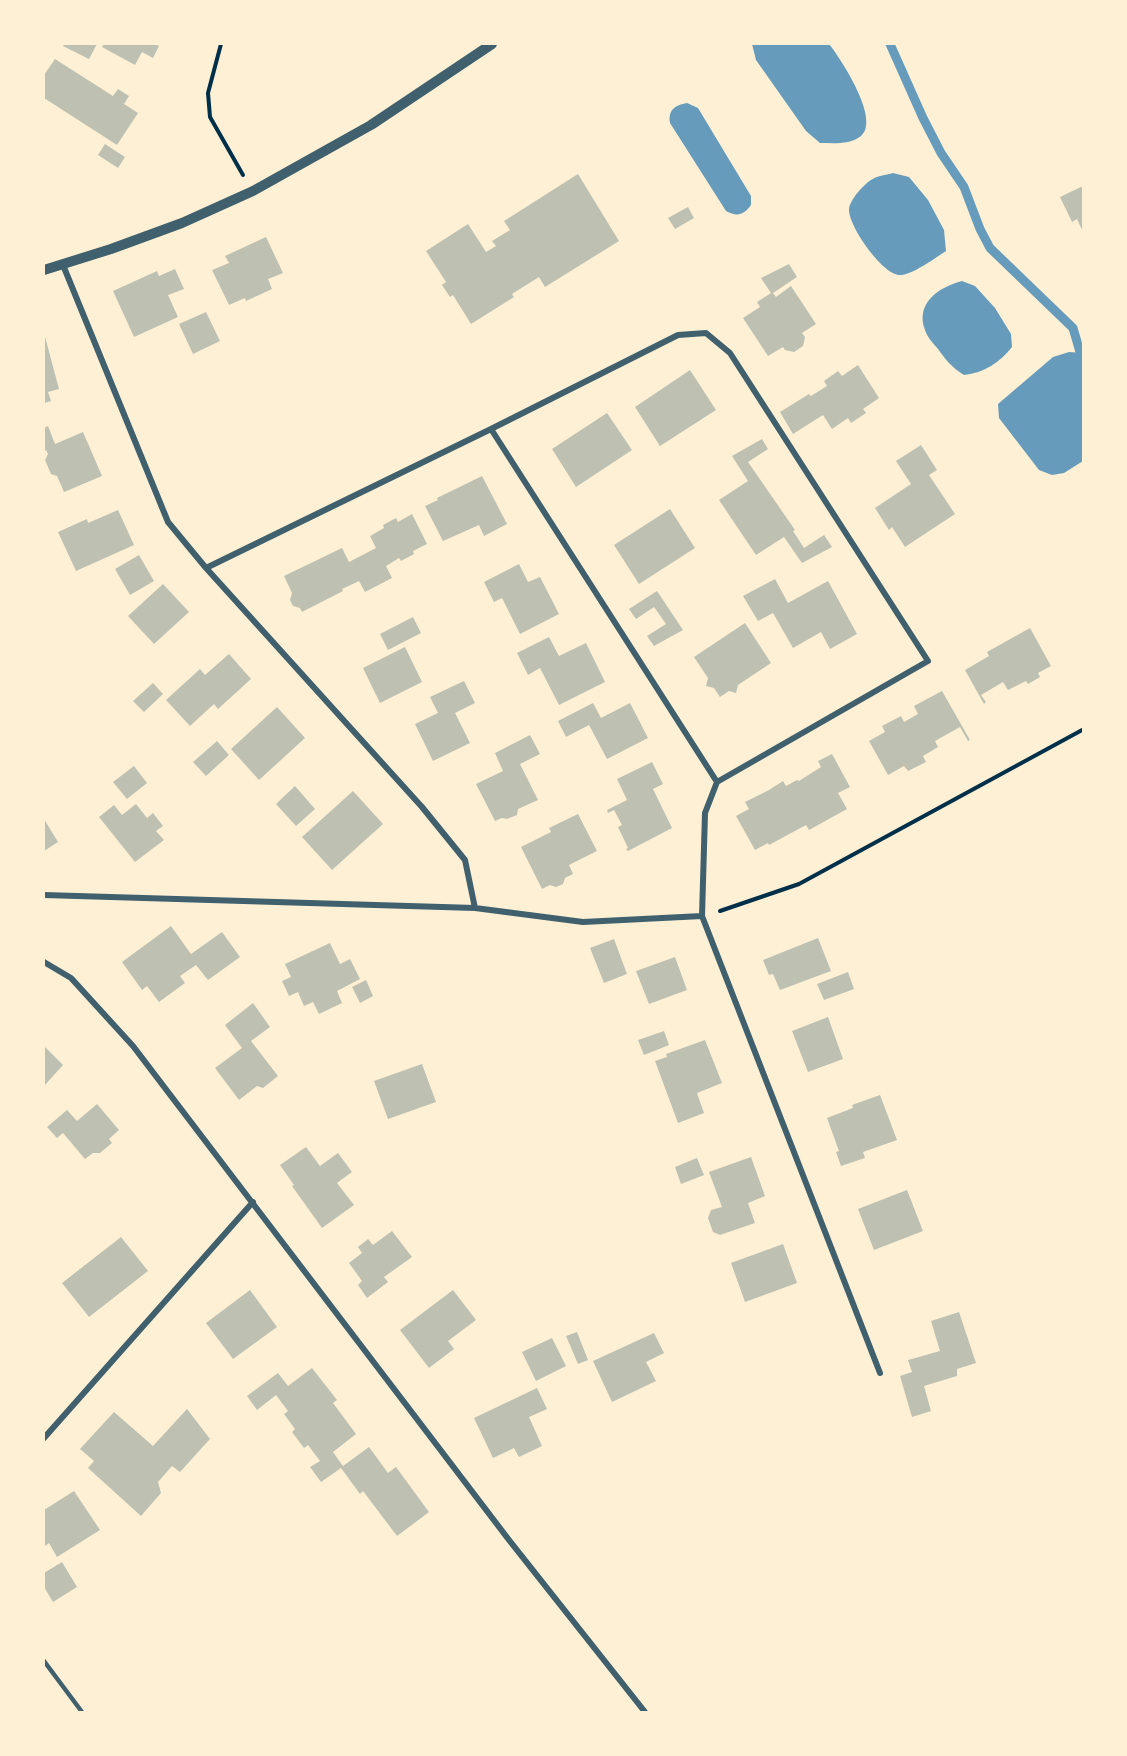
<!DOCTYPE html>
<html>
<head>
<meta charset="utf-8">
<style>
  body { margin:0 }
  #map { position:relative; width:1127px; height:1756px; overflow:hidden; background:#fdf0d5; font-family:Roboto,sans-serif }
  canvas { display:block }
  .frame { position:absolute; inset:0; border:45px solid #fdf0d5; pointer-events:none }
</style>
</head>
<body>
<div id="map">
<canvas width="1127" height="1756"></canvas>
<div class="frame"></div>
</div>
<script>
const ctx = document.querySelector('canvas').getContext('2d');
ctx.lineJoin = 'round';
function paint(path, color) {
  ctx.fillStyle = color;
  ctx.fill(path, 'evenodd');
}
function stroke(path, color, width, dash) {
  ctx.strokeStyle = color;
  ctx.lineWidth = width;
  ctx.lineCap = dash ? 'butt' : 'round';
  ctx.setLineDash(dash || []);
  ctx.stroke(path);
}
paint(new Path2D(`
  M 752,44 L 829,44 C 841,59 881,120 861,136 C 850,145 833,143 820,143 L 806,131 L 756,60 Z
  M 687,103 L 698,108 L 751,196 L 751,205 C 744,215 737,217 726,211 L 670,123 C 668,110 675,105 687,103 Z
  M 893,173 L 909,177 L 928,200 L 944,230 L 946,251 C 935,258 914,274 901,275 C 884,277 848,226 849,209 C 850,200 863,185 871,180 C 876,176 886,175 893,173 Z
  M 962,281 L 975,286 L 995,308 L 1011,334 L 1012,347 C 1000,362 984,373 964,375 C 952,368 946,360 938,349 C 933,343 927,337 925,330 C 915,303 939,287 962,281 Z
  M 1069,352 L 1083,353 L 1083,461 L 1064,473 L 1052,475 L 1039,470 L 999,418 L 998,404 L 1053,357 Z`), '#669bbc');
stroke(new Path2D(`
  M 890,44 L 923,118 L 941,153 L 964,187 L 980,229 L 990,248 L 1073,328 L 1080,352`), '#669bbc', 9);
paint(new Path2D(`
  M 64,44 L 97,44 L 89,59 L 63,46 Z
  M 104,44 L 155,44 L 159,46 L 153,58 L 142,52 L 135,65 L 102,47 Z
  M 55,59 L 113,96 L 118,89 L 129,96 L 124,104 L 138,113 L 117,145 L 44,98 L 44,75 Z
  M 105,144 L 125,157 L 118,168 L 98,155 Z
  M 578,174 L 619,241 L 545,287 L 539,277 L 512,294 L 514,297 L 471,324 L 453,295 L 450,297 L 442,285 L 446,282 L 426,251 L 468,224 L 486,252 L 496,246 L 492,241 L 510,230 L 504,221 Z
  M 1083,186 L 1083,232 L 1077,219 L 1072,222 L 1060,197 Z
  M 688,207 L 694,218 L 675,229 L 668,218 Z
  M 266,237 L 283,273 L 268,279 L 272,289 L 246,301 L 245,298 L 229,305 L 212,270 L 229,263 L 225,256 Z
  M 789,264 L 797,277 L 773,293 L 776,297 L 791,286 L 816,324 L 802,333 L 805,337 L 803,346 L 794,352 L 785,350 L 783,347 L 768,356 L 743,318 L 760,307 L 757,302 L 771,293 L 761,278 Z
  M 175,269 L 184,289 L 168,295 L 178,317 L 134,337 L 113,291 L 157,271 L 159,276 Z
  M 206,312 L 220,341 L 193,354 L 179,324 Z
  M 44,333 L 59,389 L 48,392 L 51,401 L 44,403 Z
  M 858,365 L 879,398 L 863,409 L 866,413 L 851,423 L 848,418 L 832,429 L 823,415 L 793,434 L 780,412 L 809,394 L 811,396 L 827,386 L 824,381 L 838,371 L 842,376 Z
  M 690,370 L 716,410 L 660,446 L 635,407 Z
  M 607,413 L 632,450 L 576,487 L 552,449 Z
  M 48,426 L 55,444 L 83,432 L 102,476 L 64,492 L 57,476 L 51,474 L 45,460 L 48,454 L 46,450 L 44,451 L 44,428 Z
  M 762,439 L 768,449 L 748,462 L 795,530 L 793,531 L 804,548 L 824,535 L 832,547 L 802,563 L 784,537 L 756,555 L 719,500 L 748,481 L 732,456 Z
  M 921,445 L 937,470 L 929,475 L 955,514 L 905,547 L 892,527 L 889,530 L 875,508 L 911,484 L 896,461 Z
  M 482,476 L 507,524 L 484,536 L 479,525 L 443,541 L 425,506 L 438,500 L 437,498 Z
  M 670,509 L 695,548 L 639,584 L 614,545 Z
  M 118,510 L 134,545 L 76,571 L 58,532 L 87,519 L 88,523 Z
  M 412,514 L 427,544 L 413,551 L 414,554 L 401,561 L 399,558 L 386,566 L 392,578 L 365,592 L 359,581 L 342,589 L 343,591 L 302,612 L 300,608 L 293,606 L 290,600 L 292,593 L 284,576 L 342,548 L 349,562 L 376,548 L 370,536 L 384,528 L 383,525 L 396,518 L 398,522 Z
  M 139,555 L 154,581 L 130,595 L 115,569 Z
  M 519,564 L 528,582 L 540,577 L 559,614 L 520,634 L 502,598 L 494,602 L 484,582 Z
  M 775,579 L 788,603 L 828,581 L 857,634 L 830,649 L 821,632 L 793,648 L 773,613 L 758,621 L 743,596 Z
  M 163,584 L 189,612 L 154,644 L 128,616 Z
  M 657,591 L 683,630 L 654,646 L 647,636 L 666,624 L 654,607 L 636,619 L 629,609 Z
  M 413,617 L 421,633 L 388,650 L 380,634 Z
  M 745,623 L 771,663 L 738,685 L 736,693 L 729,691 L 720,697 L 714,688 L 706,686 L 708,678 L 694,657 Z
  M 1030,628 L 1051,666 L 1038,673 L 1040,677 L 1028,684 L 1026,681 L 1008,690 L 1003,682 L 981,695 L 986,702 L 984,704 L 965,670 L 989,656 L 987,652 Z
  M 549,637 L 559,656 L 586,643 L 605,682 L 559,705 L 540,668 L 528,675 L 517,653 Z
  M 405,647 L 422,682 L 380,703 L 363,668 Z
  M 229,654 L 251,679 L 218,709 L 214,704 L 190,726 L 166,700 L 200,669 L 205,675 Z
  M 464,681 L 475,703 L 455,713 L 470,743 L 433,761 L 415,724 L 438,713 L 430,697 Z
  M 153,683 L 163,694 L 144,712 L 133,701 Z
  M 942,691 L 970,740 L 968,741 L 960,727 L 935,741 L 938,747 L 923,756 L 926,762 L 908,771 L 904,766 L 888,775 L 869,741 L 885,732 L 882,726 L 901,716 L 904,722 L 918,714 L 914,706 Z
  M 593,703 L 601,718 L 630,703 L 648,738 L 607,759 L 589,725 L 566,737 L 558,721 Z
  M 277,707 L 305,738 L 259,780 L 231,749 Z
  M 530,735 L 540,754 L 520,764 L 538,800 L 518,809 L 517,815 L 507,819 L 502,818 L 495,821 L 476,784 L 503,771 L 495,753 Z
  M 217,741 L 229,755 L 206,776 L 193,762 Z
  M 832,754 L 850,787 L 838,793 L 847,809 L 809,830 L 806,825 L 769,845 L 768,843 L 755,850 L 736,816 L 749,809 L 745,802 L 769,790 L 783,781 L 786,786 L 797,780 L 799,781 L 821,767 L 818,761 Z
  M 652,762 L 663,784 L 653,789 L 672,828 L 628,851 L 626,849 L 628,848 L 618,827 L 622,825 L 614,810 L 608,813 L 607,810 L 627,800 L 617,779 Z
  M 134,766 L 147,783 L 127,799 L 113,782 Z
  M 295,786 L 315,809 L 296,826 L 276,804 Z
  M 353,791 L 383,824 L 332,870 L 302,837 Z
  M 136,804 L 147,818 L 153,813 L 163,826 L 156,831 L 164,840 L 135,862 L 99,817 L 114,805 L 122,815 Z
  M 578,814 L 597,851 L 569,865 L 573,874 L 565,878 L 563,884 L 556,887 L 550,885 L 542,889 L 521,847 L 551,832 L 549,828 Z
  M 44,819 L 58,842 L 44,851 Z
  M 171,926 L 191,954 L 222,932 L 240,957 L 208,980 L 196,965 L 180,976 L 185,983 L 159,1002 L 147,986 L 142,990 L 122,962 Z
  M 818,938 L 831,971 L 780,990 L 773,974 L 769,975 L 763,960 Z
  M 614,939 L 627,974 L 604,983 L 590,948 Z
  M 330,943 L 340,964 L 350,959 L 360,979 L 337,991 L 342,1003 L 319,1014 L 313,1002 L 304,1006 L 298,992 L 289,996 L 282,981 L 291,977 L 285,964 Z
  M 675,957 L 687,990 L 649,1004 L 636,971 Z
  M 848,972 L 854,989 L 824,1000 L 817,984 Z
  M 366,980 L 373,996 L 360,1003 L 352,987 Z
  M 253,1003 L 270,1027 L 251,1041 L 278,1076 L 263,1088 L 257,1086 L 239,1100 L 215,1068 L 242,1048 L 225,1025 Z
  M 828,1017 L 843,1059 L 808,1072 L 792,1031 Z
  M 664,1031 L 669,1045 L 644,1055 L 638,1040 Z
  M 705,1040 L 722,1083 L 697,1093 L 704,1113 L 678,1123 L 655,1061 L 667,1057 L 666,1054 Z
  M 44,1046 L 63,1065 L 44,1086 Z
  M 422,1064 L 436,1102 L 388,1119 L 374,1081 Z
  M 880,1095 L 897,1140 L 863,1152 L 865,1158 L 841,1166 L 836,1152 L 839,1151 L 827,1118 L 853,1108 L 852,1105 Z
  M 97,1104 L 119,1130 L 109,1139 L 112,1143 L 100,1153 L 93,1153 L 85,1159 L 63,1133 L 57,1138 L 47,1127 L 67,1110 L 77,1121 Z
  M 306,1147 L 320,1166 L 338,1153 L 352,1172 L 337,1183 L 354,1205 L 322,1228 L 292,1186 L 294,1185 L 280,1165 Z
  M 751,1157 L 765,1196 L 748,1203 L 755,1223 L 720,1235 L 713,1232 L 708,1218 L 711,1210 L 722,1207 L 709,1172 Z
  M 697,1158 L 704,1175 L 681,1184 L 675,1167 Z
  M 907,1190 L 923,1231 L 874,1250 L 858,1209 Z
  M 392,1231 L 412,1257 L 384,1277 L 388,1282 L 367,1298 L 358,1285 L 362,1281 L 349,1263 L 362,1253 L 358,1247 L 368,1239 L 373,1245 Z
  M 121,1237 L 148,1271 L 89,1317 L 62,1283 Z
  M 783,1244 L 797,1283 L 745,1302 L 731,1263 Z
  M 250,1290 L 277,1327 L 233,1359 L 206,1323 Z
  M 453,1290 L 476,1320 L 448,1341 L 454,1349 L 429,1368 L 400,1330 Z
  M 959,1312 L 976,1363 L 957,1369 L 957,1376 L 924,1386 L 931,1411 L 912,1417 L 900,1376 L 912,1372 L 908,1360 L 940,1351 L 931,1321 Z
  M 577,1332 L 588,1360 L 578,1364 L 566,1336 Z
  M 654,1333 L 664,1353 L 646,1362 L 656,1381 L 612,1402 L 593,1361 Z
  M 552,1338 L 566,1366 L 536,1381 L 522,1352 Z
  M 312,1368 L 337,1400 L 333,1403 L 356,1434 L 333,1452 L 343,1466 L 369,1447 L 388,1473 L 396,1467 L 429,1512 L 397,1536 L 363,1491 L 360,1494 L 341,1468 L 321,1482 L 310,1467 L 320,1461 L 308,1445 L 304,1448 L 292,1432 L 295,1429 L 284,1414 L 288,1411 L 276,1395 L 257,1410 L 247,1396 L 278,1373 L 288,1386 Z
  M 537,1388 L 547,1409 L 529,1417 L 542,1446 L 519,1457 L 514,1448 L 493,1458 L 474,1418 Z
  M 187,1409 L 210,1439 L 180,1472 L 172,1466 L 158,1482 L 161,1493 L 141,1516 L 88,1468 L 94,1461 L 80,1449 L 114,1412 L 153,1446 Z
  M 74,1491 L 100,1530 L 57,1557 L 49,1543 L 45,1546 L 44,1544 L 44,1510 Z
  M 62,1562 L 77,1587 L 53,1602 L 44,1587 L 44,1573 Z`), '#bec0b2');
stroke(new Path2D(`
  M 221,44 L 208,93 L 210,117 L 243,175
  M 720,911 L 799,884 L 1084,729`), '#003049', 4);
stroke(new Path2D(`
  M 44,1661 L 82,1712`), '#3f606c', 4.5);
stroke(new Path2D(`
  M 63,265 L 168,522 L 206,568 L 422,807 L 465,860 L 475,908
  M 491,429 L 717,782
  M 206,568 L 491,429 L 678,335 L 706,333 L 730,353 L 928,661 L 717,782 L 705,813 L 702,916
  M 44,895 L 475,908 L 583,922 L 702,916 L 880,1373
  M 44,962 L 71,978 L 133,1046 L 509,1540 L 645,1712
  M 44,1438 L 253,1202`), '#3f606c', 6);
stroke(new Path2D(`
  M 44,270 L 111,249 L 182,223 L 253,191 L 371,125 L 492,44`), '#3f606c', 10);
</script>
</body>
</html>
